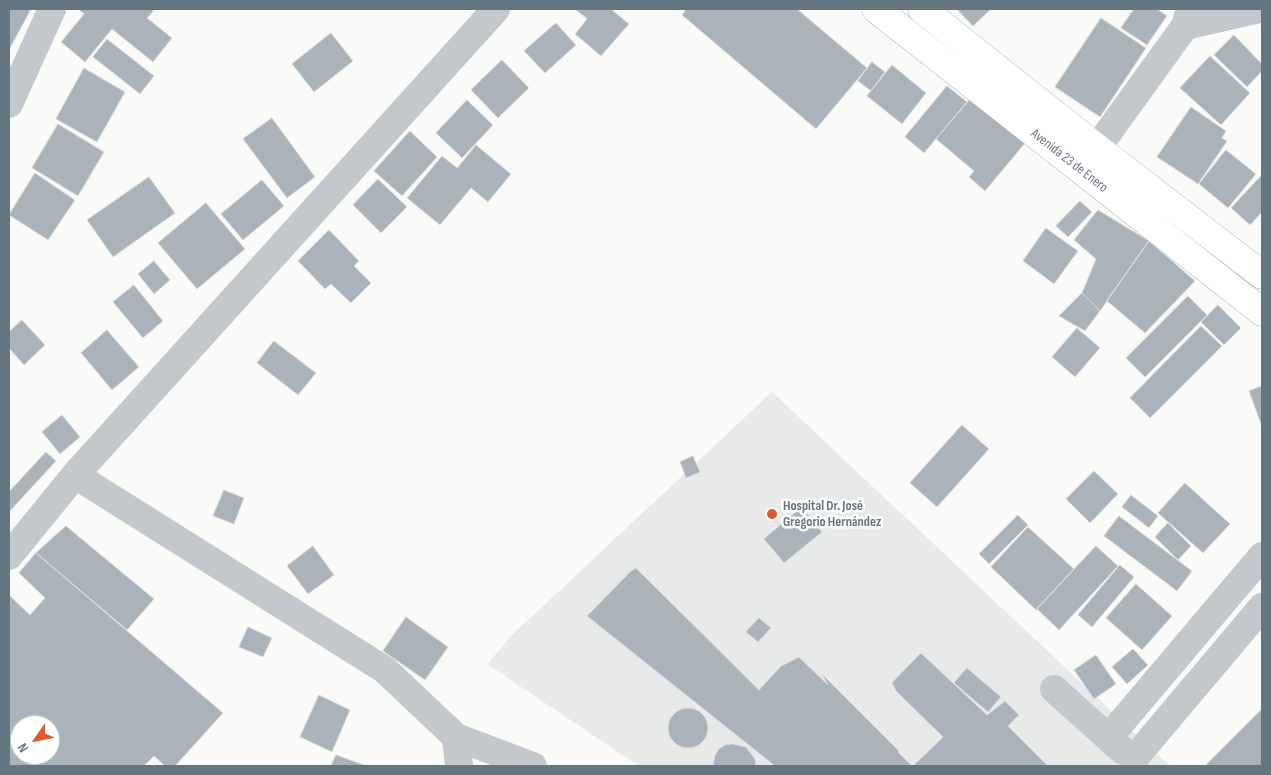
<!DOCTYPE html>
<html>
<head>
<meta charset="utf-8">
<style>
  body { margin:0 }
  #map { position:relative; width:1271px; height:775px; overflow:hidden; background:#fafaf8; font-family:"Sofia Sans Condensed",sans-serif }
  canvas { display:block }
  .frame { position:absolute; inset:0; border:10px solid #657683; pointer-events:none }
  .north { position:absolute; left:10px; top:715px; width:50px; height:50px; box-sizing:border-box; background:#fff; border:1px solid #c1c8cd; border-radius:50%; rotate:237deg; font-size:14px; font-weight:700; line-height:20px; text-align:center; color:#657683 }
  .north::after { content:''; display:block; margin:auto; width:18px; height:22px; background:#e4572e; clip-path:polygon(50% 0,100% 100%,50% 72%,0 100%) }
</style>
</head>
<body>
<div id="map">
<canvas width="1271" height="775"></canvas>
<div class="frame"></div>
<div class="north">N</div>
</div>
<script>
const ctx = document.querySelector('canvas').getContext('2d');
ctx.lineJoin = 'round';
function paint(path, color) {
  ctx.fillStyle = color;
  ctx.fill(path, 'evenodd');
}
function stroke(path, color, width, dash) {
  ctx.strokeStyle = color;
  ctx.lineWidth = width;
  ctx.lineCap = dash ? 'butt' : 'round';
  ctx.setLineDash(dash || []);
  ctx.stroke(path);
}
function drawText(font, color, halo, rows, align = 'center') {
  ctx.font = font + ' "Sofia Sans Condensed",sans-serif';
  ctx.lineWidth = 5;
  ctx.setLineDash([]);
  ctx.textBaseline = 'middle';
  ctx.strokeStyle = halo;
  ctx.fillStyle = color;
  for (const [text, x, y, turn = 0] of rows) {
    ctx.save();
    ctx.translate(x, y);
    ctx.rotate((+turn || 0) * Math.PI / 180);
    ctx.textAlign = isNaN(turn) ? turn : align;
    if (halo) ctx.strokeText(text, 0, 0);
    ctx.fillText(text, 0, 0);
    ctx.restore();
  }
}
paint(new Path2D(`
  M 772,392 L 1170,766 L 639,766 L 487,664 L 512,635 Z`), '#e8e9e9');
const building = new Path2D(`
  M 9,9 L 31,9 L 9,50 Z
  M 78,9 L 155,9 L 147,18 L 172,38 L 153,62 L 112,29 L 85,62 L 61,42 L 84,14 Z
  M 575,9 L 611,9 L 629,24 L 601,56 L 575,34 L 587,19 Z
  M 682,9 L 797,9 L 867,68 L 816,129 L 682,15 L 685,11 Z
  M 957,9 L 991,9 L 973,26 Z
  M 1134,9 L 1157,9 L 1167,16 L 1147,45 L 1121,28 Z
  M 1101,18 L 1146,48 L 1100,117 L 1055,87 Z
  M 556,23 L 576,45 L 545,73 L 524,51 Z
  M 331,33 L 353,61 L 314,92 L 292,64 Z
  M 1234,35 L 1262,64 L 1262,71 L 1247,87 L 1214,55 Z
  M 107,39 L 154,76 L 140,94 L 93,57 Z
  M 1210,56 L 1250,93 L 1221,125 L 1180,88 Z
  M 502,60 L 529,88 L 498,118 L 471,90 Z
  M 872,62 L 885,72 L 871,91 L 858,81 Z
  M 892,65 L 926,93 L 902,124 L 867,96 Z
  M 84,68 L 125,92 L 97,142 L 56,119 Z
  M 947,86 L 967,102 L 924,153 L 905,137 Z
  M 972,97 L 1026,142 L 985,191 L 969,177 L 974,171 L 936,139 Z
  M 467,100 L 493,125 L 462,158 L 436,133 Z
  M 1191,107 L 1226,131 L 1222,138 L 1227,141 L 1198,184 L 1157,157 Z
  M 272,118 L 315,177 L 287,198 L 243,139 Z
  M 58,124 L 104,152 L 78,196 L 32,168 Z
  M 410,131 L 437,157 L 402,196 L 374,171 Z
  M 476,145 L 511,174 L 488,202 L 471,188 L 440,225 L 407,198 L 442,156 L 457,168 Z
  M 1226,150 L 1256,174 L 1228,208 L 1199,184 Z
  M 35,173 L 75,200 L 48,240 L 9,215 Z
  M 1262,175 L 1262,212 L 1250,225 L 1231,208 Z
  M 149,177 L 175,213 L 113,257 L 87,220 Z
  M 378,179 L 407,207 L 381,233 L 353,205 Z
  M 262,180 L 284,206 L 243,240 L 221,214 Z
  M 1080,201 L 1092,212 L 1068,237 L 1056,226 Z
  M 206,203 L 245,249 L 197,289 L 158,243 Z
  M 1098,210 L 1149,241 L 1100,311 L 1082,293 L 1096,259 L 1074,240 Z
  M 1046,228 L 1078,251 L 1054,284 L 1023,261 Z
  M 329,230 L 359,261 L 354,266 L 371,283 L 351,303 L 331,284 L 325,289 L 298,261 Z
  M 1149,241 L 1195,281 L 1145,333 L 1107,301 Z
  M 154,261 L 170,280 L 154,294 L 138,274 Z
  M 134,285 L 163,321 L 143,338 L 113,302 Z
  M 1082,293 L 1100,311 L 1085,331 L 1059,316 Z
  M 1188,296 L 1207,315 L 1145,377 L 1126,358 Z
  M 1218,305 L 1241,328 L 1224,345 L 1201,322 Z
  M 22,320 L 45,345 L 24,365 L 9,348 L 9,332 Z
  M 1201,326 L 1222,346 L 1150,418 L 1130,398 Z
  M 1077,328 L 1100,348 L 1075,377 L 1052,357 Z
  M 107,330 L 139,367 L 112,390 L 81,353 Z
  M 274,341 L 316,373 L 298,395 L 257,363 Z
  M 1262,386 L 1262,427 L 1249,391 Z
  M 62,415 L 80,437 L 60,454 L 42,432 Z
  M 962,425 L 989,449 L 937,507 L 910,483 Z
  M 46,452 L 56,461 L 9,512 L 9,492 Z
  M 693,456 L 700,472 L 686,478 L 680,462 Z
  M 1094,471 L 1118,494 L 1090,523 L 1066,499 Z
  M 1185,483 L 1230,524 L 1203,553 L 1158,513 Z
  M 224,490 L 244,498 L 234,524 L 213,516 Z
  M 1131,495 L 1158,516 L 1149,528 L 1122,507 Z
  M 802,507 L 822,532 L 784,563 L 764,539 Z
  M 1018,515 L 1028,525 L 989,564 L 979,554 Z
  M 1119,516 L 1192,571 L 1177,591 L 1104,536 Z
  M 1168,523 L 1191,546 L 1178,560 L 1155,537 Z
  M 66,526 L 154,599 L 127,630 L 36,553 Z
  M 1028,527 L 1074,569 L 1036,610 L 991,567 Z
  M 313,546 L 334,575 L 308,594 L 287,566 Z
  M 1096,546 L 1118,566 L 1059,630 L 1037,609 Z
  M 36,553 L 223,713 L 175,766 L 165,766 L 154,756 L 144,766 L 9,766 L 9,595 L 30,615 L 45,598 L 19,573 ZM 20,725 L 50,725 L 50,755 L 20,755 Z
  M 1120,565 L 1134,577 L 1092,627 L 1078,615 Z
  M 636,568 L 759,690 L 781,666 L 799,657 L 828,685 L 822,674 L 899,751 L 898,752 L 912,766 L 775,766 L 587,616 L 630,572 Z
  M 1136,584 L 1172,616 L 1142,650 L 1106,618 Z
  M 406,617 L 448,647 L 425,680 L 383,651 Z
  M 759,618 L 771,628 L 758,642 L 746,632 Z
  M 248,627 L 272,638 L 263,657 L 239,647 Z
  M 1133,649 L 1148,665 L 1127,684 L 1112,667 Z
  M 921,653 L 987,715 L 1005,701 L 1019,715 L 1008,726 L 1048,766 L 913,766 L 943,737 L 896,691 L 892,683 Z
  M 1096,655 L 1116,684 L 1094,699 L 1074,670 Z
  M 967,668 L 1001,697 L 988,712 L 954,683 Z
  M 319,695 L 350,710 L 332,752 L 300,737 Z
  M668 728a20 20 0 1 1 40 0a20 20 0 1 1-40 0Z
  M 1262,709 L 1262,766 L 1205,766 Z
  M 733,744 L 746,747 L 755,759 L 756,766 L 713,766 L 715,755 L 719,749 L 725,745 Z
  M 336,755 L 367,766 L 331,766 Z`);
paint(building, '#aab3b9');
stroke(building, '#dcdcda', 1);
const major = new Path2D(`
  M 876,9 L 1262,312
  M 922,9 L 1097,148 L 1262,275`);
stroke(major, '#b5babe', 29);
stroke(new Path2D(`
  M 1185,26 L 1259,9
  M 9,104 L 52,9
  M 1097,148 L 1185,26 L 1190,9
  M 75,475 L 385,670 L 456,737 L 533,766
  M 9,556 L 75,475 L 496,9
  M 1054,689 L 1122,750
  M 456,737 L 459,766
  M 1109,737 L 1262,556
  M 1133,760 L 1262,607`), '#c3c8cc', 28);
stroke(major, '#fff', 28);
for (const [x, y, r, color] of [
  [772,514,6,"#e4572e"]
]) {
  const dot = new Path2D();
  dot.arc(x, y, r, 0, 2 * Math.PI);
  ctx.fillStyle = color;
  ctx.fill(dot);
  stroke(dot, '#fff', 2);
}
drawText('14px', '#657683', '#fff', [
  ["Avenida 23 de Enero",1069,161,38]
]);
drawText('bold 14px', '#657683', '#fff', [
  ["Hospital Dr. José",783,506],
  ["Gregorio Hernández",783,522]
], 'left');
</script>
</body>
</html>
